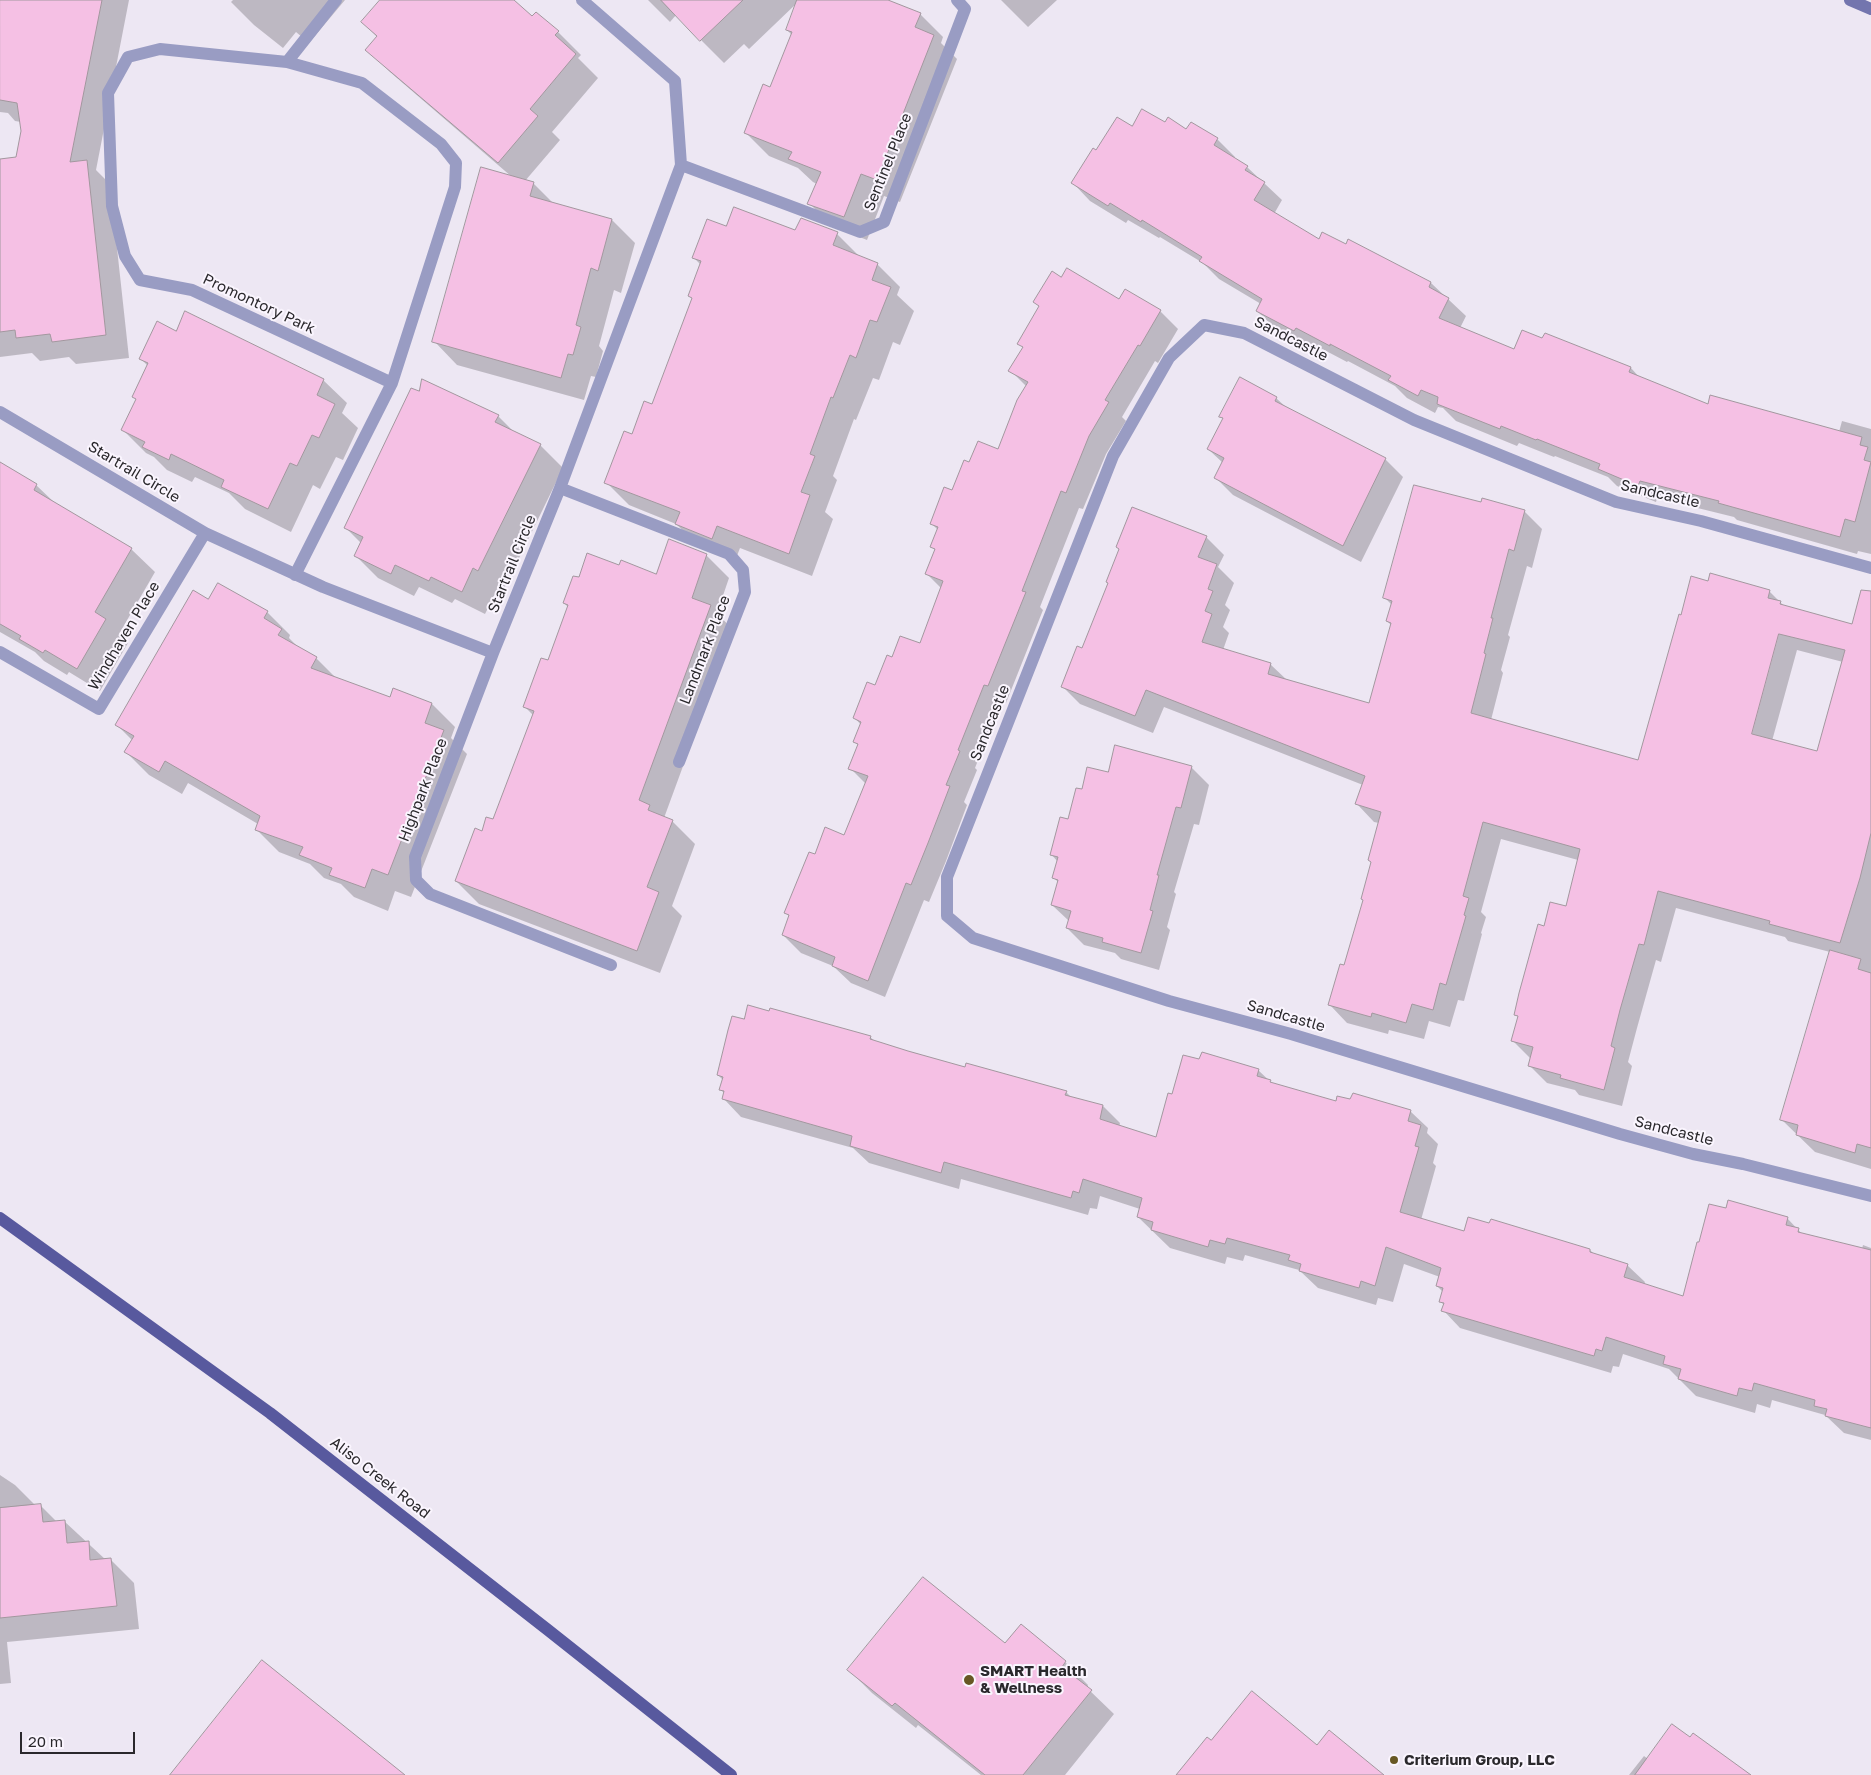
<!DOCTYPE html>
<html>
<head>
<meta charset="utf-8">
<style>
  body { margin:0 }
  #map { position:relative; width:1871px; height:1775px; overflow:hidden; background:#ede7f3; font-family:"Golos Text",sans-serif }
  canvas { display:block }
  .scale { position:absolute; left:20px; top:1732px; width:115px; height:22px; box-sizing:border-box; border:2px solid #2a282c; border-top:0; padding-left:6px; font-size:15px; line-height:18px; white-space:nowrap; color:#2a282c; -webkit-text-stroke:4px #faf5fe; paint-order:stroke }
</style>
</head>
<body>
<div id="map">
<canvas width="1871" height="1775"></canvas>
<div class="scale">20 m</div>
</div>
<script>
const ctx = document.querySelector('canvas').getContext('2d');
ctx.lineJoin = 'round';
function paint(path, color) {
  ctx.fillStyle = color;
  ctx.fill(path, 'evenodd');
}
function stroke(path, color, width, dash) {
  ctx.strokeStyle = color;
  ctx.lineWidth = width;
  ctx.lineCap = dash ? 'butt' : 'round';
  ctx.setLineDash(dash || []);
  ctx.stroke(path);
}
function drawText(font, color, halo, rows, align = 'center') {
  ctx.font = font + ' "Golos Text",sans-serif';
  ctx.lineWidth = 4;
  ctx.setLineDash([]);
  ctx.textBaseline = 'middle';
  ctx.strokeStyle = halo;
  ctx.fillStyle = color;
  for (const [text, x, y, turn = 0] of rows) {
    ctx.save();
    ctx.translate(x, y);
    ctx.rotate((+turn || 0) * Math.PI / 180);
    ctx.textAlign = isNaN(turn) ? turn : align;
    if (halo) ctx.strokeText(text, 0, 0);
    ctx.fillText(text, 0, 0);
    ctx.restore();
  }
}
paint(new Path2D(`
  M 0,0 L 129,0 L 96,170 L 110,184 L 129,358 L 76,364 L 69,357 L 40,361 L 32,353 L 0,357 L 0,160 L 17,158 L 22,131 L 21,122 L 15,121 L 8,113 L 0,112 Z
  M 233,0 L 345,0 L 309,43 L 296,32 L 283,48 L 254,25 L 231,2 Z
  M 382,0 L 512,0 L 532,18 L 558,32 L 581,55 L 578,58 L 598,78 L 552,132 L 560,140 L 525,181 L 533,183 L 554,204 L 612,220 L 635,243 L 621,293 L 614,290 L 599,346 L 603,351 L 596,377 L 591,376 L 584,400 L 457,365 L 434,341 L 512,177 L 390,72 L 367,49 L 377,37 L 363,22 Z
  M 648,0 L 885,0 L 920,14 L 943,37 L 941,43 L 957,59 L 900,202 L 884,196 L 867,240 L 832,226 L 809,203 L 817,184 L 813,182 L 798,168 L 769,156 L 746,133 L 771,88 L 792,35 L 787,30 L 798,2 L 749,49 L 744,44 L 724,63 L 676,15 L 670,22 Z
  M 1001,0 L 1057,0 L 1028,27 Z
  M 1191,123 L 1217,139 L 1235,157 L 1234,159 L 1247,167 L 1282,200 L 1274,214 L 1319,241 L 1431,283 L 1466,316 L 1460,328 L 1514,350 L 1543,340 L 1545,334 L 1631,368 L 1640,378 L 1709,406 L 1839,432 L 1842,421 L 1871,429 L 1871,554 L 1858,551 L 1857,554 L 1737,520 L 1734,517 L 1657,498 L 1656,502 L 1617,486 L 1608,477 L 1555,456 L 1554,457 L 1519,443 L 1517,446 L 1456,421 L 1443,408 L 1438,407 L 1435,413 L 1407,398 L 1395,386 L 1348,361 L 1347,362 L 1313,344 L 1312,347 L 1275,328 L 1257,311 L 1261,304 L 1219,279 L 1203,263 L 1160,237 L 1159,238 L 1128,220 L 1126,223 L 1090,201 L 1073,183 L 1097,152 L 1133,128 L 1165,124 L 1187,130 Z
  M 727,228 L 837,234 L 860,257 L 877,264 L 900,287 L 897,295 L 914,311 L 900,345 L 893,342 L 879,380 L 873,378 L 856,420 L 854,419 L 833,476 L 837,480 L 825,512 L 833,519 L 812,576 L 740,548 L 735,561 L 700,547 L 676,524 L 629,505 L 606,482 L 632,435 L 652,405 L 693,299 L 689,296 L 701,265 L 693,257 Z
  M 1062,279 L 1120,301 L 1160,311 L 1178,329 L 1158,363 L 1155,361 L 1122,417 L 1126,421 L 1106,454 L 1083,509 L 1079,508 L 1040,607 L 1043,610 L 1006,703 L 1001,701 L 975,768 L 977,770 L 964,802 L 967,805 L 946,861 L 929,902 L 924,900 L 885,997 L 851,983 L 833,966 L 801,953 L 783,935 L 790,917 L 786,913 L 815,855 L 845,836 L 866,784 L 850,768 L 859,746 L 855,742 L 861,725 L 855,718 L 892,658 L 921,645 L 941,588 L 926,573 L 936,551 L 931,546 L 938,530 L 931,523 L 970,464 L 998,450 L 1027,387 L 1010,370 L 1024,348 L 1019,343 L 1040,307 L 1035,302 Z
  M 186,313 L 323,380 L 347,403 L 342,413 L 358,428 L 343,460 L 336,457 L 320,489 L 313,485 L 291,532 L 245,509 L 229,493 L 195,477 L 192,482 L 167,470 L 154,457 L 146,453 L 123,430 L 137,400 L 134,397 L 148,366 L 141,359 L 176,332 Z
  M 1276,398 L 1288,409 L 1386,460 L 1403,477 L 1361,562 L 1233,495 L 1216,478 L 1223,463 L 1208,449 L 1224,419 L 1221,416 Z
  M 498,416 L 516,434 L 540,445 L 563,468 L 502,593 L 497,590 L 485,614 L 455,599 L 452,603 L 419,587 L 414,596 L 378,578 L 355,555 L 361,543 L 346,528 Z
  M 0,464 L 36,485 L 57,505 L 131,549 L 155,572 L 119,634 L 128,643 L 100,691 L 69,672 L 67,675 L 44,661 L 35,652 L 0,632 Z
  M 1482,504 L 1524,511 L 1542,529 L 1532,568 L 1527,566 L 1508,635 L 1510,637 L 1501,670 L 1503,673 L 1491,720 L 1638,761 L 1682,616 L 1709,583 L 1769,591 L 1785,607 L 1852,625 L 1871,624 L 1871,1169 L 1815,1152 L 1782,1120 L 1830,952 L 1788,941 L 1785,937 L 1676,908 L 1661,962 L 1656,960 L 1637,1028 L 1628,1062 L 1632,1066 L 1622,1106 L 1579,1095 L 1575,1090 L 1547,1083 L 1529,1065 L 1531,1059 L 1513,1041 L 1519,1017 L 1515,1014 L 1545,928 L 1566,908 L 1578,860 L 1501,839 L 1481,912 L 1486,917 L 1481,933 L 1482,934 L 1464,1001 L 1458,1000 L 1450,1027 L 1429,1021 L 1424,1039 L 1389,1030 L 1388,1034 L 1347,1023 L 1330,1005 L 1345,967 L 1364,901 L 1372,863 L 1369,860 L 1379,823 L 1374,822 L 1357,804 L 1363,785 L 1164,707 L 1153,733 L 1080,704 L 1062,686 L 1083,650 L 1206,537 L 1224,555 L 1218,567 L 1234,583 L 1225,605 L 1230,610 L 1223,627 L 1229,633 L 1223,650 L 1270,664 L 1288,681 L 1370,704 L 1392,626 L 1387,621 L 1392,605 L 1384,597 ZM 1797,650 L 1843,662 L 1818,752 L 1772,741 Z
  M 706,555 L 729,578 L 717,613 L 733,630 L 664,818 L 672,821 L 695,844 L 672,906 L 682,916 L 660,973 L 479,904 L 456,881 L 482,832 L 493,821 L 534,716 L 524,706 L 549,662 L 569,608 L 564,603 L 579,579 L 620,567 L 657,575 Z
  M 208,601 L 267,612 L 290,635 L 289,638 L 300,649 L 316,658 L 337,679 L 391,699 L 394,689 L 432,704 L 455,727 L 451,738 L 467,754 L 411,897 L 395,891 L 388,911 L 354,897 L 341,884 L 324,878 L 310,864 L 279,852 L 256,829 L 258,824 L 188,783 L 182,794 L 149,775 L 126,752 L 132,740 L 117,725 Z
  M 1116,747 L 1192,768 L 1209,785 L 1199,825 L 1194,824 L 1174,892 L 1176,894 L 1167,927 L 1170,930 L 1159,970 L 1121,959 L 1115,953 L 1084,945 L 1067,928 L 1069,921 L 1052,905 L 1058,882 L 1054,878 L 1058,862 L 1051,854 L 1083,791 L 1109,774 Z
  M 870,1037 L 876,1042 L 966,1068 L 1066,1092 L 1072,1098 L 1103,1106 L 1120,1123 L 1119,1127 L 1157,1139 L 1173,1095 L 1258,1070 L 1274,1085 L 1336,1102 L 1410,1111 L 1428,1128 L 1427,1133 L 1438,1144 L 1433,1163 L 1436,1166 L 1421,1220 L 1465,1233 L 1590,1250 L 1595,1255 L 1627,1265 L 1645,1282 L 1644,1285 L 1684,1298 L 1700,1244 L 1727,1209 L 1787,1218 L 1803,1235 L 1862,1249 L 1863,1245 L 1871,1248 L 1871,1440 L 1844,1433 L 1825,1415 L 1772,1400 L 1770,1408 L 1757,1404 L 1755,1413 L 1696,1396 L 1669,1369 L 1623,1354 L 1619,1367 L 1613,1366 L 1611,1373 L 1460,1328 L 1443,1310 L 1444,1305 L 1440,1301 L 1443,1292 L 1437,1286 L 1440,1277 L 1404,1264 L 1393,1302 L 1378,1298 L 1376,1305 L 1318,1288 L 1299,1270 L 1245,1255 L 1243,1261 L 1227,1257 L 1225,1264 L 1170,1248 L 1138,1217 L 1140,1209 L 1100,1196 L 1097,1209 L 1090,1208 L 1088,1215 L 961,1179 L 959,1189 L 869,1163 L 853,1148 L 741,1117 L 724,1099 L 725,1094 L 721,1090 L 723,1080 L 718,1075 Z
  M 0,1475 L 15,1485 L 36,1506 L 41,1506 L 57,1522 L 64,1521 L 106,1560 L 111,1560 L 134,1583 L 139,1629 L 7,1642 L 11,1683 L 0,1684 Z
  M 1021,1626 L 1065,1662 L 1088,1685 L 1087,1688 L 1114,1714 L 1065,1775 L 981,1775 L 918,1725 L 916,1728 L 872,1693 L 849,1670 L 1006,1645 Z
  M 1644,1756 L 1648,1759 L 1748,1775 L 1629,1775 Z`), '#0003');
const building = new Path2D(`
  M 0,0 L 102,0 L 70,162 L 87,160 L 106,335 L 52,342 L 50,334 L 16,338 L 15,330 L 0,332 L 0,159 L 16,157 L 21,131 L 17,103 L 0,100 Z
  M 380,0 L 514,0 L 532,16 L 536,12 L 559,31 L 555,35 L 576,54 L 530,109 L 538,116 L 498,163 L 365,50 L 377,36 L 361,22 Z
  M 661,0 L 743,0 L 700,41 Z
  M 797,0 L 888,0 L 921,13 L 915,27 L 934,35 L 877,180 L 861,174 L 844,217 L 807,204 L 821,172 L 788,159 L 792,152 L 744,133 L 763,84 L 770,87 L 792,32 L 786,30 Z
  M 1142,109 L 1165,122 L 1168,117 L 1186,129 L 1191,122 L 1218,138 L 1214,145 L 1248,166 L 1245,170 L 1265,182 L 1254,200 L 1319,239 L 1322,232 L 1346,244 L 1348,239 L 1431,282 L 1429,287 L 1449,298 L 1439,318 L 1514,349 L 1522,330 L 1542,338 L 1545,333 L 1631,367 L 1629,372 L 1708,404 L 1710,395 L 1862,437 L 1860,445 L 1868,447 L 1864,460 L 1871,462 L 1855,522 L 1845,519 L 1840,537 L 1718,503 L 1719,501 L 1640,481 L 1638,486 L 1598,469 L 1600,464 L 1537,439 L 1536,440 L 1501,426 L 1500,429 L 1437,404 L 1438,397 L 1421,390 L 1418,396 L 1388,380 L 1391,376 L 1330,344 L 1330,346 L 1296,328 L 1294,331 L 1256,311 L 1262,299 L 1199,261 L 1202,257 L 1142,220 L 1141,222 L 1110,203 L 1108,206 L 1071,183 L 1093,148 L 1096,150 L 1117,117 L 1132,126 Z
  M 481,167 L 534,182 L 530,196 L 612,219 L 598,271 L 591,268 L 576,325 L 581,327 L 573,355 L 568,354 L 561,378 L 432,342 Z
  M 734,207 L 795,230 L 801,218 L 838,232 L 833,245 L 878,263 L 872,280 L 891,287 L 877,322 L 870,320 L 856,358 L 850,355 L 833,398 L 831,397 L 810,454 L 815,456 L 801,492 L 810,495 L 789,554 L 717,526 L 712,539 L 675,524 L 680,512 L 604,483 L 624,431 L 632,434 L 644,401 L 652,404 L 692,298 L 688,296 L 701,261 L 692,258 L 707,219 L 726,226 Z
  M 1067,268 L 1119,299 L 1125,289 L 1161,310 L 1140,346 L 1138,345 L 1105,400 L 1109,402 L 1089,436 L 1066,493 L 1061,491 L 1022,591 L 1026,592 L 988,686 L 984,685 L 958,750 L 960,751 L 946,785 L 950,786 L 928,843 L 911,885 L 906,883 L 868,981 L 832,966 L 835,957 L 782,935 L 789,915 L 784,913 L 809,852 L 815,854 L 825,827 L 844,835 L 868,776 L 848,769 L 858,744 L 853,742 L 861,722 L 853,718 L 867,682 L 875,685 L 887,655 L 892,657 L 900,636 L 920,643 L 943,581 L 925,574 L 935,549 L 930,547 L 938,527 L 930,524 L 944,487 L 952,490 L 964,460 L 969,462 L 978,441 L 998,449 L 1017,400 L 1028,382 L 1008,371 L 1023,347 L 1017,344 L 1039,306 L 1033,302 L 1052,271 L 1061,277 Z
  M 185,311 L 324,379 L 317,395 L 335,404 L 319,438 L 312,435 L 297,466 L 290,463 L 268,509 L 221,487 L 224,480 L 171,454 L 169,460 L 142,447 L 145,442 L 121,430 L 136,399 L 132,397 L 148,363 L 139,359 L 157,321 L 176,331 Z
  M 1240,377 L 1277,397 L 1275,401 L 1386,458 L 1343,546 L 1214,478 L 1224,458 L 1207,449 L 1223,418 L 1219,417 Z
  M 422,379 L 499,415 L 495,422 L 541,444 L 478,571 L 473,568 L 462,592 L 431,577 L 429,581 L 395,565 L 391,574 L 354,556 L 363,537 L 344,528 L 411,388 L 419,391 Z
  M 0,462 L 37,484 L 34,490 L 132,548 L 95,612 L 106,619 L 77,669 L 45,650 L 43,653 L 19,639 L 21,636 L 0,624 Z
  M 1414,485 L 1481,502 L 1482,498 L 1525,510 L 1514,551 L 1509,549 L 1491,618 L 1493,618 L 1484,653 L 1486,654 L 1471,713 L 1638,760 L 1679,614 L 1681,615 L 1691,576 L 1708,581 L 1710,573 L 1770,590 L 1768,598 L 1781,601 L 1780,604 L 1852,624 L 1861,590 L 1871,591 L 1871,833 L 1860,878 L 1840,943 L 1769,924 L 1770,921 L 1658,891 L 1644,945 L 1639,944 L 1620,1010 L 1611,1046 L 1615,1048 L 1604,1090 L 1560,1078 L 1561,1075 L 1528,1066 L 1533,1047 L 1511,1041 L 1518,1016 L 1514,1015 L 1519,993 L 1538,924 L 1544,926 L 1550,902 L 1566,906 L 1580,849 L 1483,822 L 1463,896 L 1469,898 L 1464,915 L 1466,916 L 1446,985 L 1440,983 L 1433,1010 L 1412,1004 L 1406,1023 L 1372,1013 L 1371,1017 L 1328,1005 L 1340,964 L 1344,965 L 1363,900 L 1361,899 L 1371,862 L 1368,860 L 1381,812 L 1355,804 L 1365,776 L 1146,690 L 1135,716 L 1061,687 L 1077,646 L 1082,648 L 1108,583 L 1106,582 L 1119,549 L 1116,547 L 1132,507 L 1207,536 L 1198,557 L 1217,564 L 1208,589 L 1213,591 L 1205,611 L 1212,614 L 1202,642 L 1271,663 L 1268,674 L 1369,703 L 1391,623 L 1386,621 L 1392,601 L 1383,598 ZM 1779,634 L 1845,650 L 1817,751 L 1752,734 Z
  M 669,539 L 707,554 L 692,598 L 711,605 L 639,800 L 650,805 L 648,810 L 673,820 L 647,887 L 659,892 L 637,951 L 455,881 L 475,828 L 482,831 L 486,817 L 493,819 L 534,711 L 523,707 L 541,658 L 548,660 L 568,605 L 563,603 L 573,576 L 579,577 L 587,553 L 619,565 L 621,560 L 656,574 Z
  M 218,583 L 268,611 L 264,618 L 282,629 L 278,635 L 317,657 L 311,668 L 390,697 L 393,688 L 432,703 L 425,723 L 444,730 L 388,875 L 372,869 L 365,888 L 329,875 L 332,868 L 299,855 L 303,847 L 255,830 L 260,816 L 165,761 L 159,772 L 124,752 L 134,736 L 115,725 L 193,590 L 208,599 Z
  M 1115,745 L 1192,766 L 1181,808 L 1176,807 L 1157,875 L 1159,875 L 1150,910 L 1153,911 L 1141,953 L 1102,942 L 1103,938 L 1066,928 L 1071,911 L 1051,905 L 1058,880 L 1052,878 L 1058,857 L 1050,855 L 1060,817 L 1068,819 L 1076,788 L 1082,789 L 1087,767 L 1108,772 Z
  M 1830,950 L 1861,959 L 1858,969 L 1871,973 L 1871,1148 L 1857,1144 L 1855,1153 L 1796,1135 L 1798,1125 L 1780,1120 Z
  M 748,1005 L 769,1011 L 770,1008 L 871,1036 L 870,1039 L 908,1051 L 965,1067 L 966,1063 L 1067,1091 L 1065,1095 L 1103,1105 L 1100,1119 L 1156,1137 L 1168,1093 L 1172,1094 L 1183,1055 L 1199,1059 L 1202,1052 L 1259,1069 L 1257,1076 L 1271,1080 L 1270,1082 L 1336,1101 L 1337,1096 L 1350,1099 L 1353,1093 L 1411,1110 L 1408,1121 L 1421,1125 L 1415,1146 L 1419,1147 L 1400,1212 L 1464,1231 L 1468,1217 L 1489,1223 L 1491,1219 L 1590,1249 L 1590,1252 L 1628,1264 L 1624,1277 L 1683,1296 L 1697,1242 L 1699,1242 L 1709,1204 L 1726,1208 L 1728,1200 L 1788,1217 L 1786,1225 L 1799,1228 L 1798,1232 L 1871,1250 L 1871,1428 L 1825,1416 L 1827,1409 L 1814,1406 L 1815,1400 L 1754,1383 L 1752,1391 L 1739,1388 L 1737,1396 L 1678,1379 L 1681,1369 L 1663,1364 L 1665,1356 L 1606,1337 L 1602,1351 L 1596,1349 L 1594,1356 L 1441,1311 L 1444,1303 L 1439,1302 L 1443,1288 L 1436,1286 L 1441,1268 L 1386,1247 L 1375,1286 L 1361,1281 L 1359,1288 L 1299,1271 L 1301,1264 L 1288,1260 L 1290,1255 L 1227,1238 L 1225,1244 L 1210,1240 L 1208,1247 L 1151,1230 L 1153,1222 L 1137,1217 L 1142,1198 L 1083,1179 L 1079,1193 L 1073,1191 L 1071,1198 L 944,1162 L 941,1173 L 850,1146 L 852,1136 L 722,1099 L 724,1091 L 719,1090 L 723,1077 L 717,1075 L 728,1030 L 732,1016 L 744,1019 Z
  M 41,1504 L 43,1522 L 65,1520 L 67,1543 L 89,1541 L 90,1560 L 111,1558 L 117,1606 L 0,1618 L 0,1508 Z
  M 923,1577 L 1005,1643 L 1021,1624 L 1066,1661 L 1062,1667 L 1092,1690 L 1023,1775 L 985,1775 L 895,1703 L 892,1706 L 847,1670 Z
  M 262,1660 L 405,1775 L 170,1775 Z
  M 1252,1691 L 1317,1745 L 1329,1730 L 1384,1775 L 1176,1775 L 1207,1737 L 1211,1740 Z
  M 1672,1724 L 1690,1737 L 1693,1733 L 1751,1775 L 1635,1775 Z`);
paint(building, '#f5c0e4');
stroke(building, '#a2979e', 1);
stroke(new Path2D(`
  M 336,0 L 287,62 L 160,49 L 128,57 L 108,93 L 112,206 L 125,256 L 140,280 L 192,290 L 392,383
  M 287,62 L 362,83 L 441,144 L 456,163 L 455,187 L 392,383 L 295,575
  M 681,165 L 860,232 L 884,222 L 965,9 L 957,0
  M 0,412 L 205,533 L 323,587 L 493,653 L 560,488 L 681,165 L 675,81 L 582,0
  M 560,488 L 729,554 L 743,570 L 745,592 L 679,762
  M 1871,568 L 1701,521 L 1616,502 L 1414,420 L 1244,333 L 1204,325 L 1169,358 L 1113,456 L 947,877 L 947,916 L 973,938 L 1169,1001 L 1291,1034 L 1620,1134 L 1693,1154 L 1743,1164 L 1871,1196
  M 0,652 L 99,709 L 205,533
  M 493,653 L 415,857 L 416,880 L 430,894 L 611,965`), '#999cc3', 12);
stroke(new Path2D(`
  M 1850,0 L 1871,9`), '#7375ae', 12);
stroke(new Path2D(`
  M 0,1218 L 270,1413 L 548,1630 L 731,1775`), '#58599e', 12);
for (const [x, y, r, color] of [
  [969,1680,6,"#675724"],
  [1394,1760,5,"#675724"]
]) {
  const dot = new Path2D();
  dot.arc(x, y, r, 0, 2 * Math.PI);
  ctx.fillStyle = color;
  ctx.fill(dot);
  stroke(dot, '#faf5fe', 2);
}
drawText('15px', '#2a282c', '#faf5fe', [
  ["Sentinel Place",888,162,-68],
  ["Promontory Park",259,304,25],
  ["Sandcastle",1291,339,27],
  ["Startrail Circle",134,472,31],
  ["Sandcastle",1660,494,13],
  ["Startrail Circle",512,564,-68],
  ["Windhaven Place",124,636,-59],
  ["Landmark Place",705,650,-69],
  ["Sandcastle",990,723,-68],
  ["Highpark Place",423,790,-69],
  ["Sandcastle",1286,1016,16],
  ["Sandcastle",1674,1131,14],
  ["Aliso Creek Road",380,1478,38]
]);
drawText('bold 15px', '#2a282c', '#faf5fe', [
  ["SMART Health",980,1671],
  ["& Wellness",980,1688],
  ["Criterium Group, LLC",1404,1760]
], 'left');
</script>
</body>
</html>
